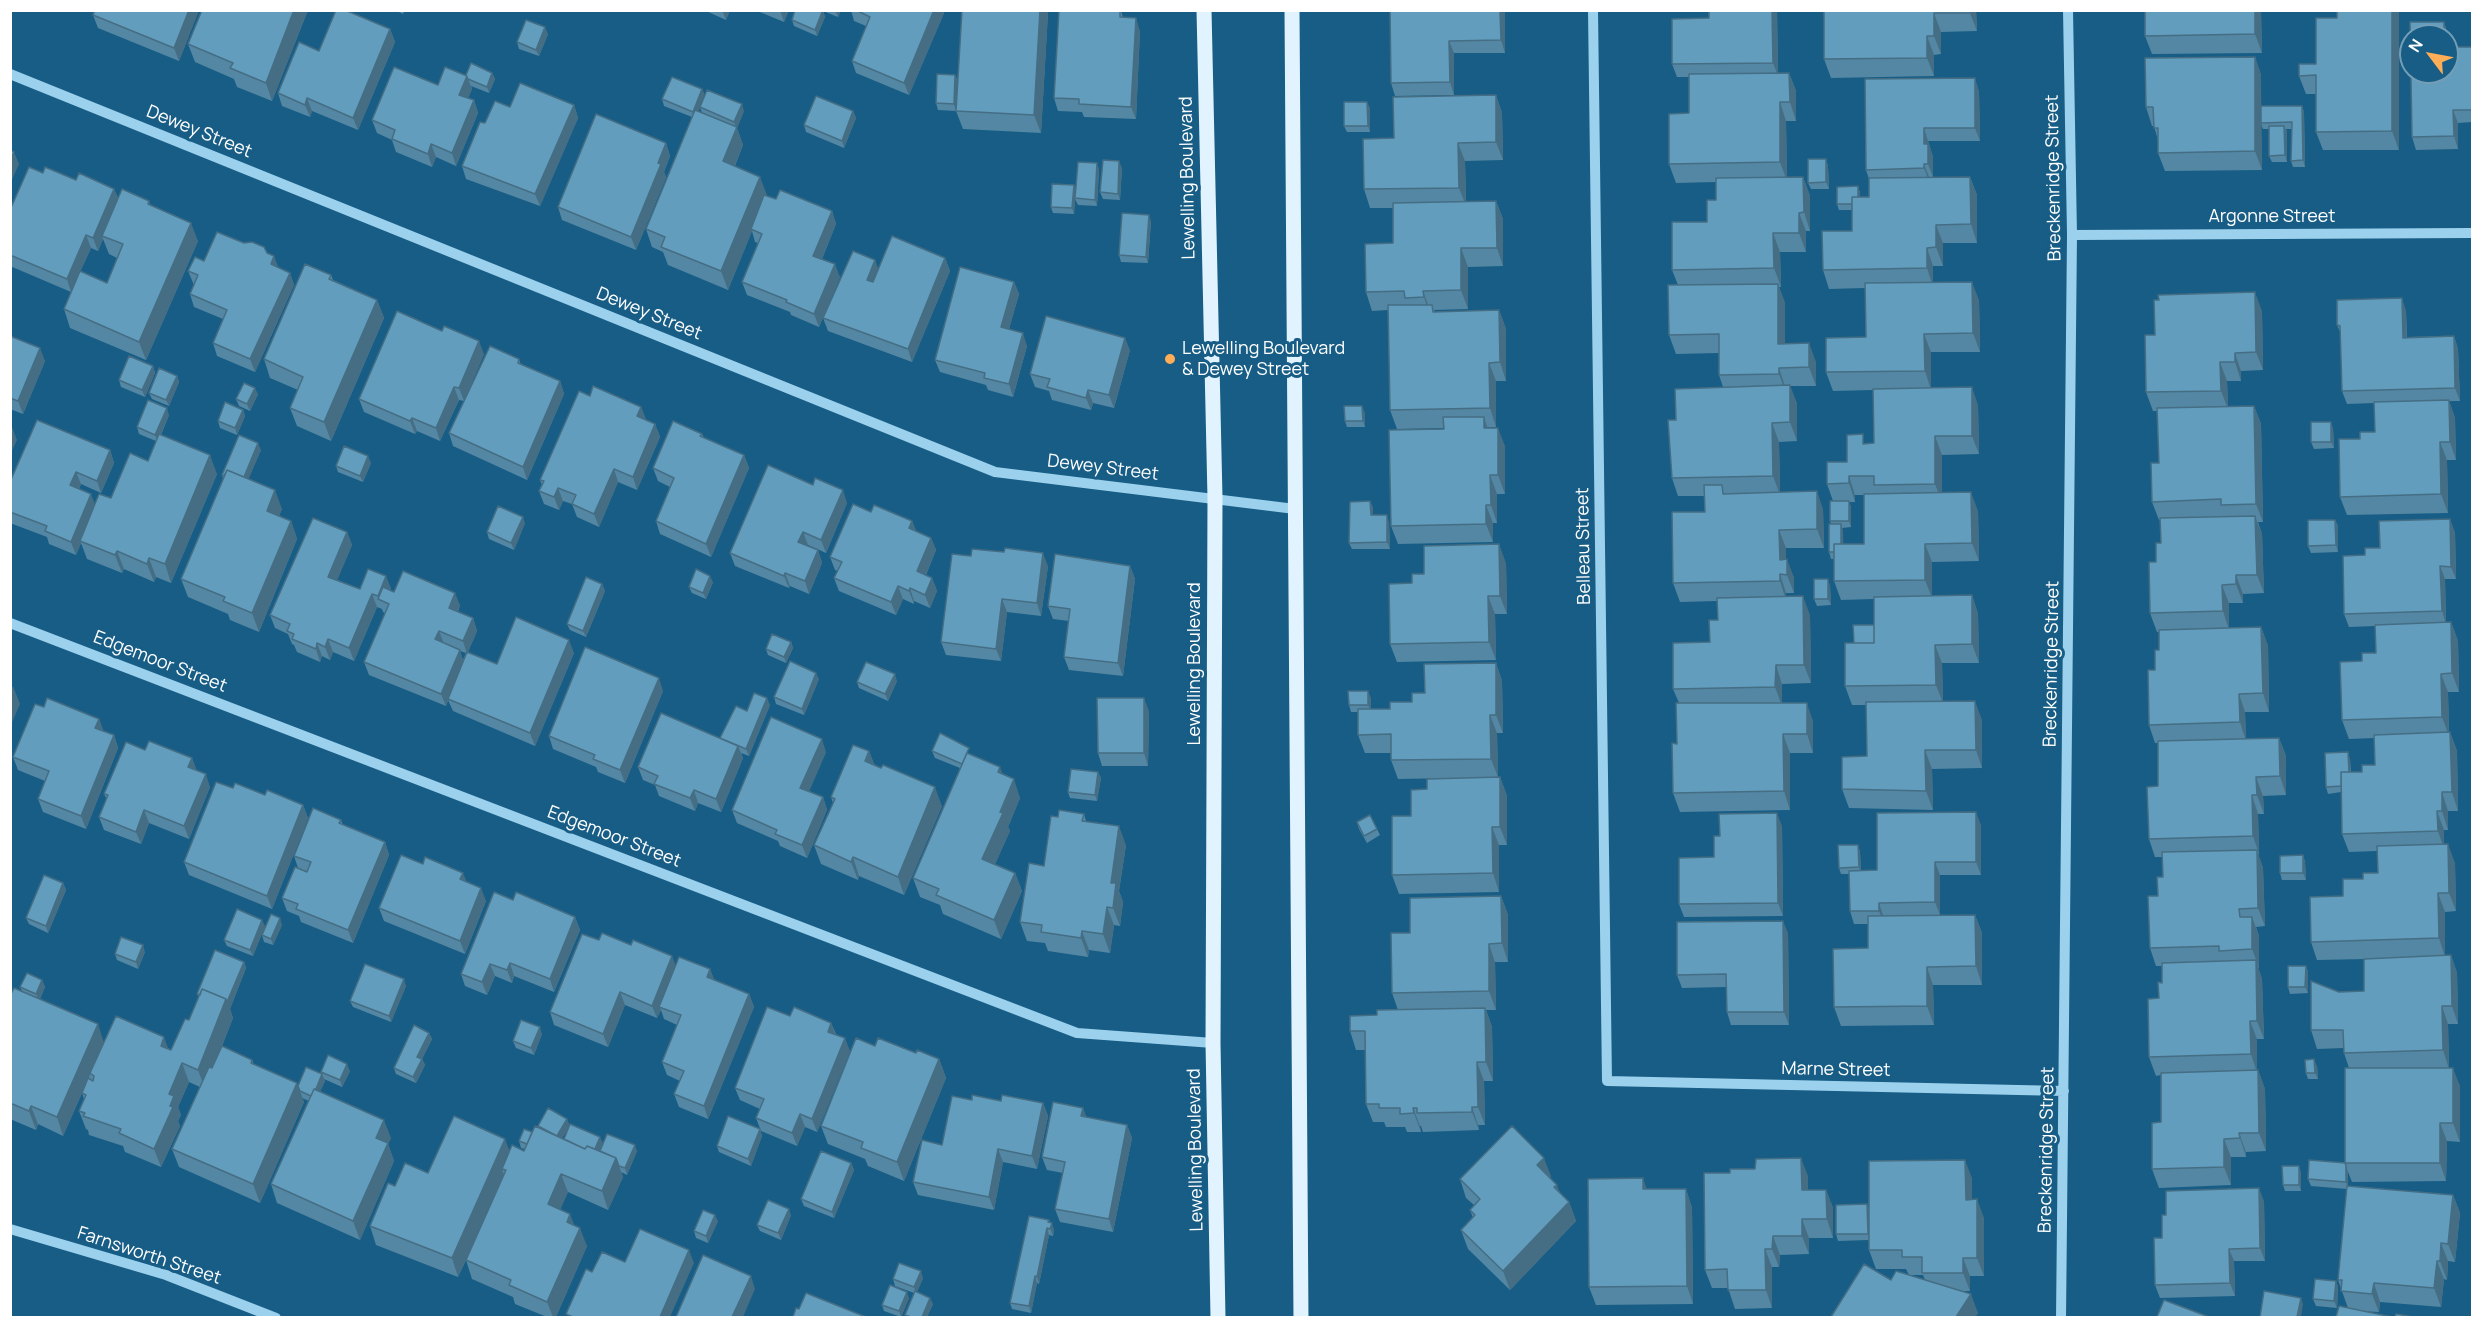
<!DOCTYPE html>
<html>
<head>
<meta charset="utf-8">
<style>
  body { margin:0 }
  #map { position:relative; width:2483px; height:1328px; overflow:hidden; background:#175d85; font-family:Manrope,sans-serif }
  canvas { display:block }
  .frame { position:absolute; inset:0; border:12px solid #fff; pointer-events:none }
  .north { position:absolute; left:2399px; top:24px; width:60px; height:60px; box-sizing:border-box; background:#175d85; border:2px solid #749eb6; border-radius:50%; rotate:302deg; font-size:16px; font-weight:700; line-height:24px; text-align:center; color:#fff }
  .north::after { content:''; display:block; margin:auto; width:21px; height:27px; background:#ffad57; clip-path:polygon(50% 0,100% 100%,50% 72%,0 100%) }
</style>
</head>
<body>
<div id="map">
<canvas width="2483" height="1328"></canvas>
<div class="frame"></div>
<div class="north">N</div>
</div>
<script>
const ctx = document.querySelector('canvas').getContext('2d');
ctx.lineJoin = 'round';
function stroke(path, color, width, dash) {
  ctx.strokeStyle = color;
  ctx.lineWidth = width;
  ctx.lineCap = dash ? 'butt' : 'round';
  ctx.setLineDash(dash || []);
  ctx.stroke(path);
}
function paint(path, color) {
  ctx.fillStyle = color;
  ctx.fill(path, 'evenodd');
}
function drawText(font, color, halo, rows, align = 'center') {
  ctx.font = font + ' Manrope,sans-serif';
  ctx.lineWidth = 6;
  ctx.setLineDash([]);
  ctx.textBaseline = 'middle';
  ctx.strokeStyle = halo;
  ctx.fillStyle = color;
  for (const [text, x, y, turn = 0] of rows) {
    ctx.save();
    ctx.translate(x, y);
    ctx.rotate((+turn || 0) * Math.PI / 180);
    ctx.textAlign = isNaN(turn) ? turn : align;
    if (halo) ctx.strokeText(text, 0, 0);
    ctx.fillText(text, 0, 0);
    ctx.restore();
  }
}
stroke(new Path2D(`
  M 1593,10 L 1607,1081 L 2064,1091
  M 10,74 L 995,472 L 1295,509
  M 2072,235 L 2472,233
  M 10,623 L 1077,1033 L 1213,1043
  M 10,1229 L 166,1275 L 276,1318
  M 2061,1318 L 2072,235 L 2068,10`), '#9bd1ed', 10);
stroke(new Path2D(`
  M 1204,10 L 1215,498 L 1213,1043 L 1218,1318
  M 1292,10 L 1301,1318`), '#e1f3ff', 15);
paint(new Path2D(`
  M 95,10 L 199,10 L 179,61 L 98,28 L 93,15 Z
  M 308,10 L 272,101 L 237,87 L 234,79 L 195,62 L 188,44 Z
  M 395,10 L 405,10 L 403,14 Z
  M 704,10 L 730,10 L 726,20 Z
  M 755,10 L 789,10 L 784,22 Z
  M 795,10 L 841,10 L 838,17 L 823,11 L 825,17 L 817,36 L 794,26 L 792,20 Z
  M 851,10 L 943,10 L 944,13 L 909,95 L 856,73 L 852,61 L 866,26 L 854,21 Z
  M 962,10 L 1047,10 L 1048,13 L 1041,133 L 963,129 L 956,111 L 938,110 L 936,103 L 955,75 L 958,81 Z
  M 1121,10 L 1123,18 L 1140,31 L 1136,119 L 1084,117 L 1082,112 L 1058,111 L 1054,98 Z
  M 1390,10 L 1505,10 L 1505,53 L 1454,53 L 1454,95 L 1395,96 L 1391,83 Z
  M 1709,10 L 1777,10 L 1778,73 L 1789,73 L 1796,91 L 1796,121 L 1786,121 L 1787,178 L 1803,177 L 1810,196 L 1810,231 L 1806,231 L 1806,252 L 1780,252 L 1781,287 L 1779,287 L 1785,303 L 1785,344 L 1816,362 L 1816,386 L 1790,386 L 1797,404 L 1797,441 L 1779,442 L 1780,492 L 1823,509 L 1824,548 L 1786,548 L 1786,559 L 1794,578 L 1794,593 L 1786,593 L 1786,597 L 1810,615 L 1811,683 L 1782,684 L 1782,703 L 1813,721 L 1813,753 L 1790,753 L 1790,810 L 1680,812 L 1673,793 L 1677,744 L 1679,703 L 1673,689 L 1710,642 L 1718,620 L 1717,601 L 1680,602 L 1673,583 L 1705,512 L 1704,496 L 1678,496 L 1672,478 L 1676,420 L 1723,387 L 1719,375 L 1719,353 L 1676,354 L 1669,335 L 1678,285 L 1672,270 L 1707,222 L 1716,200 L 1716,182 L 1676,183 L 1669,164 L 1689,113 L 1689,77 L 1677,77 L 1672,64 L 1709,18 Z
  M 1824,10 L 1976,10 L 1977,31 L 1941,32 L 1941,54 L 1934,55 L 1934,76 L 1831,78 L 1824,59 Z
  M 2145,10 L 2289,10 L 2261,11 L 2262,53 L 2152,54 L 2145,36 Z
  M 2354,11 L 2399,150 L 2323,150 L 2316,132 L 2316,94 L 2306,94 L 2299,76 L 2316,64 L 2337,18 Z
  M 2444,22 L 2448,35 L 2449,47 L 2472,47 L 2472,122 L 2458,123 L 2458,149 L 2416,150 L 2412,137 Z
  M 390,29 L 395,42 L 358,130 L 312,111 L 310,117 L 282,106 L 278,93 Z
  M 548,34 L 539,56 L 519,49 L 517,42 Z
  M 2255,57 L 2261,75 L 2261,106 L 2302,106 L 2304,112 L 2305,167 L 2293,167 L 2291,161 L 2292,129 L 2286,129 L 2287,132 L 2287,162 L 2272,162 L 2269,156 L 2269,129 L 2263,129 L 2261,124 L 2262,170 L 2165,171 L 2158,153 L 2158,140 L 2154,126 L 2152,126 L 2146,107 Z
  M 492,73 L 495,79 L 489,93 L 471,86 L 472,89 L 468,98 L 474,100 L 478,113 L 456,166 L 436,157 L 432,167 L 396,152 L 392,140 L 377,133 L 372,120 L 438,85 L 466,75 Z
  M 1865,79 L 1979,91 L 1980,141 L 1928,141 L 1929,144 L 1933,157 L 1933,177 L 1970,177 L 1977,195 L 1977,243 L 1943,243 L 1943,266 L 1933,266 L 1933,282 L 1979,300 L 1980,352 L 1931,352 L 1931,388 L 1978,405 L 1979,454 L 1942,455 L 1942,493 L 1978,511 L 1979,561 L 1932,562 L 1932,596 L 1972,595 L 1978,614 L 1979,663 L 1942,663 L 1943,702 L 1982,720 L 1982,768 L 1932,769 L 1933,810 L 1849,808 L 1842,789 L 1867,756 L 1866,705 L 1852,705 L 1845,686 L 1854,643 L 1874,625 L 1874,599 L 1841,600 L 1834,581 L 1834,559 L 1831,559 L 1829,552 L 1831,524 L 1830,521 L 1833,501 L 1827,484 L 1847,462 L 1867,443 L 1874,443 L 1873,390 L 1833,391 L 1826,372 L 1866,337 L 1865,288 L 1829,289 L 1823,270 L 1852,231 L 1852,210 L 1839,210 L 1837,204 L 1858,186 L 1860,193 L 1860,197 L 1869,197 L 1869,179 L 1866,170 ZM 1855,495 L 1864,495 L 1864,544 L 1843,544 L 1843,531 L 1842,528 L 1851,527 L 1851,507 L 1849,502 L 1855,502 Z
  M 702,89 L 705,96 L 698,111 L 702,113 L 700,107 L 744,111 L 737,128 L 743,145 L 735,166 L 767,196 L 776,199 L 832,211 L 836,224 L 822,259 L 840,277 L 819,327 L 791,315 L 790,312 L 747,295 L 742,282 L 758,243 L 755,242 L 752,231 L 728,290 L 668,265 L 663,252 L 652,247 L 646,229 L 692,117 L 664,106 L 662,99 Z
  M 1496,95 L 1502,113 L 1503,160 L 1465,161 L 1466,201 L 1496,201 L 1503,219 L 1503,266 L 1468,267 L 1468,309 L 1434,310 L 1435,312 L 1499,310 L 1506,329 L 1506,381 L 1496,381 L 1496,427 L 1487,427 L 1505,446 L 1505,494 L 1497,494 L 1497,523 L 1493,523 L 1493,542 L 1398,544 L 1391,526 L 1444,428 L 1397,429 L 1390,410 L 1388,310 L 1372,311 L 1366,292 L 1393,243 L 1393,208 L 1370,208 L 1364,189 L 1394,138 Z
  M 574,105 L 578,118 L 540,206 L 466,179 L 462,166 L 485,123 L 510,107 Z
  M 1370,108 L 1370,132 L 1347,132 L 1344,126 Z
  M 853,111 L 856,118 L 844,148 L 806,132 L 804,125 Z
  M 666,143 L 670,156 L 664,172 L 666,177 L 636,250 L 562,220 L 558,207 Z
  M 1826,159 L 1828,166 L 1829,189 L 1811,189 L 1808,183 Z
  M 1122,168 L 1120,200 L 1103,199 L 1100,192 Z
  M 1099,169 L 1097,206 L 1078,205 L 1075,199 L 1074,214 L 1053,213 L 1051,207 L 1074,185 L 1076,191 Z
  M 43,173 L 114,189 L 118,198 L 149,201 L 150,205 L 198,241 L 146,360 L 70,328 L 64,309 L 71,292 L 10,266 L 10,210 ZM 103,239 L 109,254 L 117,258 L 107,283 L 80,272 L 91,248 L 98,251 Z
  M 1151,221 L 1148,263 L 1121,262 L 1119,255 Z
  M 267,253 L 278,268 L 290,273 L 294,285 L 255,372 L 217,356 L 213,343 L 223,319 L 194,307 L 190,294 L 194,285 L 188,271 L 204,261 Z
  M 945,258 L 950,271 L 912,362 L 828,331 L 823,318 L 875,260 L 878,270 Z
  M 331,275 L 333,280 L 377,300 L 384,318 L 331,441 L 297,426 L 290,408 L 298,390 L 270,378 L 264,359 Z
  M 1014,282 L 1019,294 L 1009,329 L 1027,346 L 1013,397 L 988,390 L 986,385 L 940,372 L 935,360 Z
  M 2262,311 L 2263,370 L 2241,371 L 2241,381 L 2227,381 L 2228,407 L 2254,406 L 2261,424 L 2263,522 L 2258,522 L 2262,534 L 2264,593 L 2243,594 L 2243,603 L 2229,603 L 2229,628 L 2261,627 L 2268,646 L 2269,712 L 2245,712 L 2246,739 L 2279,738 L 2286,756 L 2286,795 L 2263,796 L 2264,814 L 2258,814 L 2259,854 L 2258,854 L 2263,868 L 2265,926 L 2256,927 L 2259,936 L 2259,968 L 2258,968 L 2262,979 L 2264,1039 L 2257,1039 L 2257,1070 L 2258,1070 L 2265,1089 L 2266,1151 L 2246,1152 L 2246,1157 L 2231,1157 L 2231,1185 L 2159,1188 L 2152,1169 L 2161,1122 L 2161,1075 L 2156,1076 L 2149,1057 L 2159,998 L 2162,983 L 2162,966 L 2156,966 L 2150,948 L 2158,896 L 2163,877 L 2162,857 L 2155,857 L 2149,839 L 2158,786 L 2158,743 L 2155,743 L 2149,725 L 2159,650 L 2159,632 L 2157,632 L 2150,613 L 2156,562 L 2161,543 L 2160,520 L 2159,520 L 2152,502 L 2159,463 L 2157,411 L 2153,411 L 2146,392 L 2155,335 Z
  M 2406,311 L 2407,337 L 2454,336 L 2458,349 L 2460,401 L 2449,401 L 2455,418 L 2456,460 L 2447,460 L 2448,513 L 2347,515 L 2340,497 L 2360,439 L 2375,432 L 2374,403 L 2347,404 L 2342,391 L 2341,334 L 2337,325 Z
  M 10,336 L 45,361 L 23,414 L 10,409 Z
  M 1130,350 L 1114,408 L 1093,403 L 1091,410 L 1052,400 L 1049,391 L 1035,387 L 1030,374 Z
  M 484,354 L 464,401 L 459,400 L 440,441 L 417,431 L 415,434 L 364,412 L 359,399 Z
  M 519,359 L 521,365 L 560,381 L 564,394 L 527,480 L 453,446 L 449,433 Z
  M 153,366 L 155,373 L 145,397 L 121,387 L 119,380 Z
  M 177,376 L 179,382 L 169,406 L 152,399 L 149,393 Z
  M 258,394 L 250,411 L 239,406 L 236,399 Z
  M 590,396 L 641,407 L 646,420 L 655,424 L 660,437 L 637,490 L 618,482 L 599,527 L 577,517 L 572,504 L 563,501 L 559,510 L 544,504 L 539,491 L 542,485 L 540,480 Z
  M 243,410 L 245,416 L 237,435 L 220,428 L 218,421 Z
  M 1365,413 L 1365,427 L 1347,427 L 1345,421 Z
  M 169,415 L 161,435 L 217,474 L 171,583 L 156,577 L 154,582 L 124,569 L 122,573 L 87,559 L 81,543 L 76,555 L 49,544 L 47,537 L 10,523 L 10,482 L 110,450 L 114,463 L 101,493 L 81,484 L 79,489 L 95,504 L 111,498 L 148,461 L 156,441 L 139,434 L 137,427 Z
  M 2333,428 L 2334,448 L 2314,449 L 2311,442 Z
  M 702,434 L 704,438 L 744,455 L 749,468 L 711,557 L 660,534 L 656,521 L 670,487 L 658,481 L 653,468 Z
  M 261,450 L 248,479 L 282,509 L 279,516 L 291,521 L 297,539 L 259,632 L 230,620 L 228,614 L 188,597 L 181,579 L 223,479 L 222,475 Z
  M 371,463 L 363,482 L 338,472 L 336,466 Z
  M 1370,501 L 1373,508 L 1373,515 L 1389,522 L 1390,549 L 1352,549 L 1349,543 Z
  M 847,503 L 826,553 L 808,545 L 807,546 L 818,550 L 822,563 L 809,594 L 790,586 L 789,588 L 735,566 L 730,553 Z
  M 871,512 L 912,521 L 916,531 L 931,538 L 936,550 L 926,575 L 932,578 L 937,591 L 930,608 L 914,601 L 914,604 L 903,599 L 896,615 L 839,591 L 834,578 L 838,571 L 835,570 L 830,557 Z
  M 2335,520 L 2338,526 L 2338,552 L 2311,553 L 2308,546 Z
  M 525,523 L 514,550 L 489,539 L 487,532 Z
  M 347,532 L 352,545 L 337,580 L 360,589 L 391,588 L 390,590 L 394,592 L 460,605 L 458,612 L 473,618 L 477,631 L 468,652 L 497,664 L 574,653 L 535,746 L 453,711 L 448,700 L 446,706 L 369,675 L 364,662 L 385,613 L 383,612 L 382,609 L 377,607 L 354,661 L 333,652 L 330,660 L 322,656 L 320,662 L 297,652 L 294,645 L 292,644 L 288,634 L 275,628 L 270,615 ZM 460,651 L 466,653 L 463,660 Z
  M 2455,532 L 2456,579 L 2445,579 L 2446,623 L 2451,622 L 2458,641 L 2459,692 L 2448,692 L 2449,732 L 2450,732 L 2457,751 L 2458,811 L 2448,811 L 2448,830 L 2444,830 L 2444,844 L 2455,863 L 2456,911 L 2445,912 L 2445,955 L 2451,955 L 2457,973 L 2458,1024 L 2448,1024 L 2449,1068 L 2460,1086 L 2460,1142 L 2447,1141 L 2446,1181 L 2352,1182 L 2348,1172 L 2348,1186 L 2453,1195 L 2460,1213 L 2455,1262 L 2448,1261 L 2447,1280 L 2444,1279 L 2441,1307 L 2380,1302 L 2379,1312 L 2359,1311 L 2348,1308 L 2338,1280 L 2347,1189 L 2311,1186 L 2308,1179 L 2345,1163 L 2349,1068 L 2344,1053 L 2344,1048 L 2317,1049 L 2311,1030 L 2339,992 L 2364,991 L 2367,959 L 2317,960 L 2311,942 L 2343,896 L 2363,879 L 2378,873 L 2377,851 L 2349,852 L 2342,834 L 2341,792 L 2328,794 L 2326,787 L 2350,759 L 2351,772 L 2362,772 L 2375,765 L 2375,738 L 2349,739 L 2342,720 L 2362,661 L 2376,653 L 2375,626 L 2349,627 L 2344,614 L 2365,555 L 2380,548 Z
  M 1506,563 L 1507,614 L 1495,614 L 1496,660 L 1397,662 L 1390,644 L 1412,583 L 1424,574 Z
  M 1048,566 L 1041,616 L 1007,612 L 1001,661 L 946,655 L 941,642 Z
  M 1130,566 L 1135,579 L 1123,676 L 1069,670 L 1064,657 L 1069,621 L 1053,619 L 1048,606 Z
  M 713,582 L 706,599 L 692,593 L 689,587 Z
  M 602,584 L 605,591 L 586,637 L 570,630 L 567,624 Z
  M 1830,585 L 1831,605 L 1817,606 L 1814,599 Z
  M 791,642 L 793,648 L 786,663 L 768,655 L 766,649 Z
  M 1496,663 L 1502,681 L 1503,733 L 1497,733 L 1498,777 L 1500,777 L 1507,796 L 1507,845 L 1499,845 L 1499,892 L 1399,894 L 1392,875 L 1411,816 L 1427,789 L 1456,778 L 1398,779 L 1391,760 L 1391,753 L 1365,753 L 1358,735 L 1358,712 L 1351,712 L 1349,705 L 1371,698 L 1371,709 L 1390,709 L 1412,702 L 1425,693 Z
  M 819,679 L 804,715 L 776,704 L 774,697 Z
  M 897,681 L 888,701 L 859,688 L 857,682 Z
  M 663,691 L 625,783 L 598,772 L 596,767 L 553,749 L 549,736 Z
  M 770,705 L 749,756 L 741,753 L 743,758 L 721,812 L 698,803 L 695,811 L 659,796 L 655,785 L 643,780 L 638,767 L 720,738 L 747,711 Z
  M 44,707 L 99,719 L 103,731 L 114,735 L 118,748 L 86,829 L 43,812 L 38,799 L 45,781 L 18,770 L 13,757 Z
  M 1149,711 L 1148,766 L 1102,766 L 1098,753 Z
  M 145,750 L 192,758 L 196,770 L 210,787 L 189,839 L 149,823 L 141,844 L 104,830 L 99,817 L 107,800 L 104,794 Z
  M 869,751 L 874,764 L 942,806 L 904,895 L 859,876 L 858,880 L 821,864 L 814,845 L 833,803 L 831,797 Z
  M 932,751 L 972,755 L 1003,774 L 1020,798 L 1008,827 L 1010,831 L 995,864 L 1015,873 L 1022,891 L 1001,939 L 943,914 L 940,905 L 920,897 L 913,878 L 960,768 L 935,758 Z
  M 826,752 L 809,791 L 823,797 L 827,810 L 807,858 L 780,846 L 778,841 L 737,823 L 732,810 Z
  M 1098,772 L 1101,778 L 1097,801 L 1070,798 L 1068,792 Z
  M 233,788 L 265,795 L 303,805 L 308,818 L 272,909 L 189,875 L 184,862 Z
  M 1084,814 L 1086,821 L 1126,845 L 1119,891 L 1123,902 L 1120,926 L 1114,925 L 1110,953 L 1089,950 L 1088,957 L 1048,951 L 1045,943 L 1027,941 L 1020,922 L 1044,866 L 1058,817 Z
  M 341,820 L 343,825 L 385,842 L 389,855 L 353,943 L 301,922 L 299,916 L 287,911 L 282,898 L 298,868 L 294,856 Z
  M 1357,822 L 1377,829 L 1380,835 L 1367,843 L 1359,829 Z
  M 1981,825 L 1981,875 L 1940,875 L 1940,915 L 1975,915 L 1982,933 L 1982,985 L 1933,985 L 1934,1025 L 1841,1026 L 1834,1007 L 1868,948 L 1868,924 L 1854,924 L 1850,911 L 1849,874 L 1841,874 L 1839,868 L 1858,845 L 1860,852 L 1861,870 L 1877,870 Z
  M 1782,826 L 1783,916 L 1684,917 L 1679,904 L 1714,857 L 1720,836 Z
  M 2303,855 L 2305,862 L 2306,880 L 2282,880 L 2280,873 Z
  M 467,882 L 486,901 L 465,954 L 384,921 L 379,908 Z
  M 63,883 L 66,890 L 48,933 L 29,924 L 26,918 Z
  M 1501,896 L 1508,915 L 1508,962 L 1495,962 L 1496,1010 L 1486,1010 L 1492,1027 L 1493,1081 L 1484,1081 L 1485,1125 L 1478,1125 L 1479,1130 L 1423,1132 L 1421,1126 L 1420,1126 L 1421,1132 L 1407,1132 L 1405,1127 L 1386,1127 L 1384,1122 L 1373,1122 L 1366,1104 L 1365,1050 L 1356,1050 L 1350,1031 L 1377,1015 L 1398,1010 L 1392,993 L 1410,933 Z
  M 513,900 L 575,917 L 580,930 L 554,992 L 514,976 L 512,983 L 495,976 L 487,995 L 465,986 L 461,974 Z
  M 282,925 L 273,945 L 264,942 L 262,935 Z
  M 265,926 L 253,956 L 227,946 L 224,940 Z
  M 1788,933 L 1789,1025 L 1731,1025 L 1727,1012 L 1726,987 L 1682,988 L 1677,975 Z
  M 599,940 L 676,966 L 710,969 L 714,980 L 749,994 L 754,1007 L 708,1119 L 679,1107 L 674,1094 L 680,1081 L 667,1075 L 662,1062 L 677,1025 L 664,1019 L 661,1010 L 657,1018 L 625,1005 L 608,1047 L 554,1025 L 550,1012 Z
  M 145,952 L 138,969 L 117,960 L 115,954 Z
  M 244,962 L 246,968 L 230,1009 L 233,1018 L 222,1046 L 252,1060 L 254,1065 L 298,1086 L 322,1074 L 321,1072 L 350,1071 L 342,1087 L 324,1079 L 325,1081 L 320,1091 L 391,1138 L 388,1144 L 394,1161 L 360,1240 L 277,1203 L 271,1184 L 309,1101 L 302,1098 L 304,1102 L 260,1203 L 179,1167 L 172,1149 L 200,1087 L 189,1082 L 178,1107 L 181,1115 L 178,1121 L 180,1126 L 161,1167 L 125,1152 L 123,1146 L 89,1135 L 88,1130 L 86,1129 L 79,1111 L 84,1099 L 82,1093 L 63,1136 L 38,1124 L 36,1130 L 10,1119 L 10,996 L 22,991 L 20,987 L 42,980 L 45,987 L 40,999 L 104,1042 L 168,1049 L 171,1050 L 189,1020 L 199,997 L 197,994 Z
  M 2306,966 L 2308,972 L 2308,993 L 2290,994 L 2288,987 Z
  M 406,986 L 391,1022 L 353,1007 L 350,1001 Z
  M 790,1016 L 831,1023 L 836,1034 L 850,1051 L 817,1132 L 805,1127 L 797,1146 L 761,1131 L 756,1118 L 760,1109 L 740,1100 L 735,1088 Z
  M 429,1033 L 432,1039 L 422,1059 L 425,1065 L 416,1083 L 396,1074 L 394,1068 Z
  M 542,1034 L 534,1055 L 516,1048 L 513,1041 Z
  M 875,1046 L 916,1053 L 939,1059 L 946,1078 L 904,1181 L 868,1166 L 865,1159 L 828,1144 L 821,1126 Z
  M 2317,1066 L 2318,1079 L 2308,1079 L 2306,1073 Z
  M 972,1100 L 1043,1103 L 1048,1116 L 1037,1169 L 1003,1162 L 994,1210 L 918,1195 L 913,1182 L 942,1145 Z
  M 1083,1108 L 1086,1117 L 1127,1125 L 1132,1138 L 1113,1232 L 1060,1222 L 1055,1209 L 1063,1173 L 1047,1170 L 1042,1157 Z
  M 538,1126 L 569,1126 L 603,1143 L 600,1151 L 637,1151 L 627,1175 L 621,1172 L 623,1177 L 608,1210 L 568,1192 L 560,1209 L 575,1226 L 587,1246 L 556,1317 L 547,1317 L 515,1304 L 513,1297 L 472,1279 L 466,1260 L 458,1277 L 376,1245 L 370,1226 L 395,1186 L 428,1173 L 509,1151 L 524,1151 L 525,1149 L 521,1148 L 519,1141 L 538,1128 ZM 569,1127 L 564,1139 L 562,1138 Z
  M 760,1129 L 762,1136 L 751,1166 L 719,1152 L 717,1146 Z
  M 851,1163 L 854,1170 L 834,1218 L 804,1206 L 801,1199 Z
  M 2301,1172 L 2301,1191 L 2285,1191 L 2283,1185 Z
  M 1551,1176 L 1550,1177 L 1561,1194 L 1569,1202 L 1576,1221 L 1510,1290 L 1468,1249 L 1461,1230 L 1473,1218 L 1470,1210 L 1474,1205 L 1466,1198 L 1460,1179 Z
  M 1808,1176 L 1808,1190 L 1826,1190 L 1833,1208 L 1833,1238 L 1809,1238 L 1809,1254 L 1780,1255 L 1779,1267 L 1772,1267 L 1772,1308 L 1735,1309 L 1728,1288 L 1712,1288 L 1705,1270 Z
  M 1972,1178 L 1972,1200 L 1984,1218 L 1984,1276 L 1970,1276 L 1970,1291 L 1963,1291 L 1978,1313 L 1975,1317 L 1831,1317 L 1891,1280 L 1909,1275 L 1906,1269 L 1876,1269 L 1869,1250 L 1869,1240 L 1838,1241 L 1836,1234 L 1867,1204 L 1869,1209 ZM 1909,1275 L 1923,1275 L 1925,1280 Z
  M 1686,1189 L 1692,1208 L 1693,1304 L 1596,1305 L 1589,1287 Z
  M 2264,1201 L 2265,1261 L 2234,1261 L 2235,1296 L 2160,1298 L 2155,1285 L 2166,1215 Z
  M 791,1215 L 781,1240 L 760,1231 L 757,1225 Z
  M 1049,1220 L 1054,1230 L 1053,1236 L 1049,1235 L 1039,1284 L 1037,1283 L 1031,1313 L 1012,1309 L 1010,1303 Z
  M 718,1221 L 708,1243 L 696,1238 L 694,1231 Z
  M 923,1278 L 917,1292 L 933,1304 L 927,1317 L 906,1317 L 905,1315 L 914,1293 L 895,1286 L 893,1279 Z
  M 2336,1281 L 2338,1287 L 2337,1308 L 2316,1306 L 2313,1299 Z
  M 909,1298 L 901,1317 L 884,1311 L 882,1305 Z`), '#5487a3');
paint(new Path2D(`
  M 189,10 L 199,10 L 179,61 L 174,48 Z
  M 294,10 L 308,10 L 272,101 L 266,83 Z
  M 722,10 L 730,10 L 726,20 Z
  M 780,10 L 789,10 L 784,22 Z
  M 823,10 L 825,17 L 817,36 L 815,30 Z
  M 835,10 L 841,10 L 838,17 Z
  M 934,10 L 943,10 L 944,13 L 909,95 L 904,83 Z
  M 1040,10 L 1047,10 L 1048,13 L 1041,133 L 1034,115 Z
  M 1500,10 L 1505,10 L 1505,53 L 1501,40 Z
  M 1772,10 L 1777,10 L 1778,76 L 1773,63 Z
  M 1970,10 L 1976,10 L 1977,31 L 1970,13 Z
  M 2255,10 L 2261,11 L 2262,53 L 2255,34 Z
  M 2392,10 L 2399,10 L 2399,150 L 2392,131 Z
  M 1934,13 L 1941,32 L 1941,54 L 1934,36 Z
  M 1136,18 L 1140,31 L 1136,119 L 1131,107 Z
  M 2444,22 L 2448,35 L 2449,60 L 2447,55 L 2447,36 L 2444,36 Z
  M 545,27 L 548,34 L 539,56 L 536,50 Z
  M 390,29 L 395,42 L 358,130 L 353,118 Z
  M 1927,36 L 1934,55 L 1934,76 L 1927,58 Z
  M 1449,41 L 1454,53 L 1454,95 L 1450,82 Z
  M 2255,57 L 2261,75 L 2262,170 L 2255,151 Z
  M 492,73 L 495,79 L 489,93 L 487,87 Z
  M 1789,73 L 1796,91 L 1796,121 L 1790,102 Z
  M 955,75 L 958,81 L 956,111 L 954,104 Z
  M 467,76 L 472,89 L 464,108 L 459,95 Z
  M 1975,78 L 1979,91 L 1980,141 L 1975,128 Z
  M 702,89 L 705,96 L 696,118 L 693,112 Z
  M 1496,95 L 1502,113 L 1503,160 L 1496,142 Z
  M 307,98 L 312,111 L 310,117 L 305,105 Z
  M 474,100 L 478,113 L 456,166 L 452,153 Z
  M 1367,102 L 1370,108 L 1370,132 L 1368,126 Z
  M 1780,102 L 1786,121 L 1787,181 L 1780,162 Z
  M 742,104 L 744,111 L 737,128 L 743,145 L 729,180 L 723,161 L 736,127 L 734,122 Z
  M 574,105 L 578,118 L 540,206 L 535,194 Z
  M 2302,106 L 2304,112 L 2305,167 L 2303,160 Z
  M 2453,110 L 2458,123 L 2458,149 L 2454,136 Z
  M 853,111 L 856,118 L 844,148 L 842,141 Z
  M 2284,126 L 2287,132 L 2287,162 L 2285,155 Z
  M 1924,128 L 1933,157 L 1933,177 L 1928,164 L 1924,144 Z
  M 666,143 L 670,156 L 664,172 L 666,177 L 636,250 L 631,237 L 658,163 Z
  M 1458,143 L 1465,161 L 1466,206 L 1459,188 Z
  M 431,144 L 436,157 L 432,167 L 428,154 Z
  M 14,152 L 19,164 L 10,184 L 10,160 Z
  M 1826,159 L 1828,166 L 1829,189 L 1826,182 Z
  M 1119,161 L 1122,168 L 1120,200 L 1118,194 Z
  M 1097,163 L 1099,169 L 1097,206 L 1095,200 Z
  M 1924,164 L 1929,177 L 1929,181 L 1924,168 Z
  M 760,177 L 767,195 L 751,229 L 752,231 L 728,290 L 721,271 Z
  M 1803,177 L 1810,196 L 1810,231 L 1804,212 Z
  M 1970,177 L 1977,195 L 1977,243 L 1971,224 Z
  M 1074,185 L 1076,192 L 1074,214 L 1072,208 Z
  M 1858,186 L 1860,193 L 1861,210 L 1858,204 Z
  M 114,189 L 119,201 L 102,236 L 103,239 L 98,251 L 93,238 Z
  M 1496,201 L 1503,219 L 1503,266 L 1497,248 Z
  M 832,211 L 836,224 L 818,268 L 813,256 Z
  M 1799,213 L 1806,231 L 1806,252 L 1799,233 Z
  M 1149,215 L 1151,221 L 1148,263 L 1146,257 Z
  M 191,223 L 198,241 L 146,360 L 139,342 Z
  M 1936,225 L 1943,243 L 1943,266 L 1936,247 Z
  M 1773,233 L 1780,252 L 1781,287 L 1774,268 Z
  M 86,235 L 91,248 L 71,292 L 67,279 Z
  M 1461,248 L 1468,267 L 1468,309 L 1461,290 Z
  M 1927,248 L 1933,266 L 1933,287 L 1927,268 Z
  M 274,256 L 279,269 L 271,264 Z
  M 945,258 L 950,271 L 912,362 L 908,349 Z
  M 875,260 L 880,273 L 872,293 L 867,280 Z
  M 835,264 L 840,277 L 819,327 L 814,314 Z
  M 290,273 L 294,285 L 255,372 L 250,359 Z
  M 1014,282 L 1019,294 L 1006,340 L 1001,327 Z
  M 1972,282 L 1979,300 L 1980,352 L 1973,333 Z
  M 1778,284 L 1785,303 L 1785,362 L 1778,344 Z
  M 1423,291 L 1430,310 L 1430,316 L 1424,297 Z
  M 2255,292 L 2262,311 L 2263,370 L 2256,352 Z
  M 2402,298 L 2406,311 L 2407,350 L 2403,338 Z
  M 377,300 L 384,318 L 331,441 L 324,422 Z
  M 1499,310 L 1506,329 L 1506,381 L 1500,362 Z
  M 1023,333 L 1027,346 L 1013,397 L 1009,384 Z
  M 1924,334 L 1931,352 L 1931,390 L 1925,371 Z
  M 2454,336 L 2458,349 L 2460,401 L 2455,388 Z
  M 1125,338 L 1130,350 L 1114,408 L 1109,395 Z
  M 479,341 L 484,354 L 464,401 L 459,388 Z
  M 1809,343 L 1816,362 L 1816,386 L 1809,367 Z
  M 40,348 L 45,361 L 23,414 L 18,401 Z
  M 2235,353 L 2241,371 L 2241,381 L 2235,362 Z
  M 2220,362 L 2227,381 L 2228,409 L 2221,391 Z
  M 1489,363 L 1496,381 L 1496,427 L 1490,408 Z
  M 153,366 L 155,373 L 145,397 L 142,390 Z
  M 1779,368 L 1785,386 L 1786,393 L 1779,374 Z
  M 177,376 L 179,382 L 169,406 L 166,400 Z
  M 560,381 L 564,394 L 527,480 L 523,467 Z
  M 1790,385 L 1797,404 L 1797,441 L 1790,422 Z
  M 454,387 L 459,400 L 440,441 L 436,428 Z
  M 1972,387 L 1978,405 L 1979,454 L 1972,436 Z
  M 255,388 L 258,394 L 250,411 L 247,404 Z
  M 1088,390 L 1093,403 L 1091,410 L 1086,398 Z
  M 2449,400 L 2455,418 L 2456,460 L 2450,442 Z
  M 1362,406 L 1365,413 L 1365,427 L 1363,421 Z
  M 2254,406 L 2261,424 L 2263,522 L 2256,504 Z
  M 641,407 L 646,420 L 637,416 Z
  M 167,408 L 169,415 L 158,441 L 155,435 Z
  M 243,410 L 245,416 L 237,435 L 235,428 Z
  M 1484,417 L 1490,435 L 1484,428 Z
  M 412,418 L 417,431 L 415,434 L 410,421 Z
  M 2331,422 L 2333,428 L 2334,448 L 2331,442 Z
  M 1772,423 L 1779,442 L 1780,495 L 1773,476 Z
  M 655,424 L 660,437 L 637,490 L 633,477 Z
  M 12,427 L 17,440 L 10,455 L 10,431 Z
  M 1498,428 L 1505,446 L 1505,494 L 1498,475 Z
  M 1935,436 L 1942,455 L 1942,502 L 1935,484 Z
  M 2440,442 L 2447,460 L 2448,513 L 2441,494 Z
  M 258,443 L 261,450 L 244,490 L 242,483 Z
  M 110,450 L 114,463 L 101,493 L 97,481 Z
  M 210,455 L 217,474 L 171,583 L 165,564 Z
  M 744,455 L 749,468 L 711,557 L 706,544 Z
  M 368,456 L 371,463 L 363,482 L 360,476 Z
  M 614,469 L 618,482 L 599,527 L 594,514 Z
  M 76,472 L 81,484 L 75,498 L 70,485 Z
  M 1490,475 L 1497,494 L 1497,523 L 1491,505 Z
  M 1849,476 L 1855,495 L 1855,502 L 1849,483 Z
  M 558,488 L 563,501 L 559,510 L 554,497 Z
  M 275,490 L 282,509 L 273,530 L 267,511 Z
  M 843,490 L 847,503 L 826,553 L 821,540 Z
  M 1817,491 L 1823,509 L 1824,548 L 1817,529 Z
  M 1971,492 L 1978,511 L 1979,561 L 1972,543 Z
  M 91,494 L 96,507 L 80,541 L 81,543 L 76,555 L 71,542 Z
  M 1370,501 L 1373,508 L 1373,522 L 1371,515 Z
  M 1849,501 L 1851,507 L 1851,527 L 1849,521 Z
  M 1486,505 L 1493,523 L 1493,542 L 1486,524 Z
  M 1387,515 L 1389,522 L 1390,549 L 1387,542 Z
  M 2255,516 L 2262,534 L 2264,593 L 2257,575 Z
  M 523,517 L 525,523 L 514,550 L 511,543 Z
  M 2450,519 L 2455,532 L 2456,579 L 2451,567 Z
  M 2335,520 L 2338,526 L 2338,552 L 2336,545 Z
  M 291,521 L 297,539 L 259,632 L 252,613 Z
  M 912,521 L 917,534 L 909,528 Z
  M 1841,524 L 1843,531 L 1844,559 L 1841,552 Z
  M 1779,530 L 1786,548 L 1786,575 L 1780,560 Z
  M 347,532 L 352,545 L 333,590 L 328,577 Z
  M 803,532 L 808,545 L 803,555 L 798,542 Z
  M 931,538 L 936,550 L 922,584 L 917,571 Z
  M 1499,544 L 1506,563 L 1507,614 L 1500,596 Z
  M 1925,544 L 1932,562 L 1932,598 L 1925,580 Z
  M 818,550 L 822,563 L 809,594 L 805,581 Z
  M 117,551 L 124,569 L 122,573 L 115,555 Z
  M 1043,553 L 1048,566 L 1041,616 L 1037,603 Z
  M 149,558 L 156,577 L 154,582 L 147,564 Z
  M 1787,559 L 1794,578 L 1794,593 L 1787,575 Z
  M 1130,566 L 1135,579 L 1123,676 L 1118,663 Z
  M 2440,566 L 2445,579 L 2446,624 L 2442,611 Z
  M 785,573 L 790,586 L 789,588 L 784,576 Z
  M 1780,574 L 1786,593 L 1786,600 L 1780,581 Z
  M 2236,575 L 2243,594 L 2243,603 L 2236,584 Z
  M 386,576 L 391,588 L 385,602 L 379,599 L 378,596 Z
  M 710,576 L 713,582 L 706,599 L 703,593 Z
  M 932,578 L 937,591 L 930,608 L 925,595 Z
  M 1828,579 L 1830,585 L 1831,605 L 1828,599 Z
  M 602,584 L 605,591 L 586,637 L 583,631 Z
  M 2222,585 L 2229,603 L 2229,630 L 2223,611 Z
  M 898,586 L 903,599 L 896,615 L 891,602 Z
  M 910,588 L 914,601 L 914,604 L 909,591 Z
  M 455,593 L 460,605 L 454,621 L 449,608 Z
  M 372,594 L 377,607 L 354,661 L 349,648 Z
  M 1972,595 L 1978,614 L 1979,663 L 1972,644 Z
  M 1488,596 L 1495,614 L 1496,660 L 1489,642 Z
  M 1803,596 L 1810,615 L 1811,683 L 1804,665 Z
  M 1002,599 L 1007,612 L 1001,661 L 996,649 Z
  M 473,618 L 477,631 L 467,654 L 463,641 Z
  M 2451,622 L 2458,641 L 2459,692 L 2452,673 Z
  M 2261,627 L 2268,646 L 2269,712 L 2263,693 Z
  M 439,631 L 444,644 L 435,639 Z
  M 328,639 L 333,652 L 330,660 L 325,647 Z
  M 569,640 L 574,653 L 535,746 L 530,733 Z
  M 791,642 L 793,648 L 786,663 L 784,657 Z
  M 317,643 L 322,656 L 320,662 L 316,649 Z
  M 1935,645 L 1942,663 L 1943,703 L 1936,685 Z
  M 460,650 L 464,663 L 446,706 L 441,694 Z
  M 1496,663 L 1502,681 L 1503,733 L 1496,715 Z
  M 1776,665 L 1782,684 L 1782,706 L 1775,687 Z
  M 816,673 L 819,679 L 804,715 L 802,709 Z
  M 895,674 L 897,681 L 888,701 L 885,694 Z
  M 2441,674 L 2448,692 L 2449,736 L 2442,717 Z
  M 659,678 L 663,691 L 625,783 L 620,770 Z
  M 13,686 L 20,704 L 10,727 L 10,692 Z
  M 1368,691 L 1371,698 L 1371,712 L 1368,705 Z
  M 2239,694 L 2245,712 L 2246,741 L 2240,722 Z
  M 767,698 L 770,705 L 749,756 L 746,749 Z
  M 1144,698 L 1149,711 L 1148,766 L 1144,753 Z
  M 1975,701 L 1982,720 L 1982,768 L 1976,750 Z
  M 1807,703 L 1813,721 L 1813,753 L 1807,734 Z
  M 1490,715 L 1497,733 L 1498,777 L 1491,759 Z
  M 99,719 L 104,732 L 95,728 Z
  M 2450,732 L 2457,751 L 2458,811 L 2452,792 Z
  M 1783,734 L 1790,753 L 1790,810 L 1784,791 Z
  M 114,735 L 118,748 L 86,829 L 81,816 Z
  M 2279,738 L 2286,756 L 2286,795 L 2280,776 Z
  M 822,739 L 826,752 L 805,801 L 800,788 Z
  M 738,746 L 743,758 L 721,812 L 716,799 Z
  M 1925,750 L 1932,769 L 1933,810 L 1926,791 Z
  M 869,751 L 876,770 L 865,761 Z
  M 2348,752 L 2350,759 L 2351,791 L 2349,785 Z
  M 192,758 L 197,771 L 188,767 Z
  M 1000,767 L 1007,785 L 998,772 Z
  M 1098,772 L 1101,778 L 1097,801 L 1095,795 Z
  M 206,774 L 210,787 L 189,839 L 184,826 Z
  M 1500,777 L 1507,796 L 1507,845 L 1500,827 Z
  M 2256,777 L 2263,796 L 2264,814 L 2257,795 Z
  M 1014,779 L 1020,798 L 1008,827 L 1010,831 L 989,878 L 982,859 Z
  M 935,787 L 942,806 L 904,895 L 898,877 Z
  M 694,790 L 698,803 L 695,811 L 690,798 Z
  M 2442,792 L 2448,811 L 2448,830 L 2442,811 Z
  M 2252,795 L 2258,814 L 2259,854 L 2253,836 Z
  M 823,797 L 827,810 L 807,858 L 802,845 Z
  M 303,805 L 308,818 L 272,909 L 267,896 Z
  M 144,810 L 149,823 L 141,844 L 136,832 Z
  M 2437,811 L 2444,830 L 2444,849 L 2438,831 Z
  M 1976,812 L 1981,825 L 1981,875 L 1976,862 Z
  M 1777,813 L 1782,826 L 1783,916 L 1778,903 Z
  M 1119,826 L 1126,845 L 1119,891 L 1123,902 L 1120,926 L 1113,908 L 1111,883 Z
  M 1492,827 L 1499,845 L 1499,892 L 1493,873 Z
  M 385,842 L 389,855 L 353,943 L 348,930 Z
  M 2448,844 L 2455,863 L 2456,911 L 2449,893 Z
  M 1858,845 L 1860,852 L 1861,874 L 1859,867 Z
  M 2257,850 L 2263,868 L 2265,926 L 2258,908 Z
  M 2303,855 L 2305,862 L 2306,880 L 2303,873 Z
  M 853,857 L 859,876 L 858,880 L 851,862 Z
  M 1935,862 L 1940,875 L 1940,915 L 1935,902 Z
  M 463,873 L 468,885 L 460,879 Z
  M 1015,873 L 1022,891 L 1001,939 L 994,920 Z
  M 63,883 L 66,890 L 48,933 L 46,926 Z
  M 481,888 L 486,901 L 465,954 L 460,941 Z
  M 2438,893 L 2445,912 L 2445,957 L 2439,938 Z
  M 1501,896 L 1508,915 L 1508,962 L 1502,943 Z
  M 1879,903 L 1883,915 L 1884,924 L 1879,911 Z
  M 1107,907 L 1114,925 L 1110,953 L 1103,934 Z
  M 1975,915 L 1982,933 L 1982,985 L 1976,966 Z
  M 575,917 L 580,930 L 554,992 L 550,979 Z
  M 2252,917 L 2259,936 L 2259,968 L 2252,949 Z
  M 280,918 L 282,925 L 273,945 L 271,939 Z
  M 262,920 L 265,926 L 253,956 L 250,950 Z
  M 1783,921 L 1788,933 L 1789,1025 L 1784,1012 Z
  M 1082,931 L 1089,950 L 1088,957 L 1081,938 Z
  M 1489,944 L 1495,962 L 1496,1010 L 1489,991 Z
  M 143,945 L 145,952 L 138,969 L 136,962 Z
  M 2451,955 L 2457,973 L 2458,1024 L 2452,1006 Z
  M 672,956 L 677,969 L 659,1007 L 661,1010 L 657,1018 L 652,1006 Z
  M 2256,960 L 2262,979 L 2264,1039 L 2257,1021 Z
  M 244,962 L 246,968 L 230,1009 L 233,1018 L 205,1089 L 198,1070 L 226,999 Z
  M 510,963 L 514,976 L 512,983 L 507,970 Z
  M 490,964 L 495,976 L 487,995 L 482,982 Z
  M 2306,966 L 2308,972 L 2308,993 L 2305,987 Z
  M 1927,967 L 1933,985 L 1934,1025 L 1927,1006 Z
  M 710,969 L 715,982 L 707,977 Z
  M 404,979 L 406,986 L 391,1022 L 389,1016 Z
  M 42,980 L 45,987 L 39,1001 L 36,994 Z
  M 620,992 L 625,1005 L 608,1047 L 603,1034 Z
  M 749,994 L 754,1007 L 708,1119 L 704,1106 Z
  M 2442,1006 L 2448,1024 L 2449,1069 L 2443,1050 Z
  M 1485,1008 L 1492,1027 L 1493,1081 L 1486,1062 Z
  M 2250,1021 L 2257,1039 L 2257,1073 L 2251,1054 Z
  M 831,1023 L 836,1036 L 828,1032 Z
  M 98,1024 L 104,1043 L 63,1136 L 57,1117 Z
  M 540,1027 L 542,1034 L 534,1055 L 531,1048 Z
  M 429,1033 L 432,1039 L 420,1063 L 417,1057 Z
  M 164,1037 L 171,1056 L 161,1046 Z
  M 845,1038 L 850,1051 L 817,1132 L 812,1119 Z
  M 422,1059 L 425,1065 L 416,1083 L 413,1077 Z
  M 939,1059 L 946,1078 L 904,1181 L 897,1162 Z
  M 2314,1059 L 2317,1066 L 2318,1079 L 2315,1073 Z
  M 1477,1062 L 1484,1081 L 1485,1125 L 1478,1107 Z
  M 182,1063 L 189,1082 L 178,1107 L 181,1115 L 178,1121 L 180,1126 L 161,1167 L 154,1149 L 170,1106 L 169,1094 Z
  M 347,1064 L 350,1071 L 342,1087 L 340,1080 Z
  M 2453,1068 L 2460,1086 L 2460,1142 L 2453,1123 Z
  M 2258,1070 L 2265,1089 L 2266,1151 L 2259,1133 Z
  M 322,1074 L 325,1081 L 315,1103 L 312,1097 Z
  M 297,1083 L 304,1102 L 260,1203 L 253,1184 Z
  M 1043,1103 L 1048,1116 L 1037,1169 L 1032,1156 Z
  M 31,1106 L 38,1124 L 36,1130 L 29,1111 Z
  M 1472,1107 L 1478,1125 L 1479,1130 L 1472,1112 Z
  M 1083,1108 L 1088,1121 L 1081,1116 Z
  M 1413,1108 L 1420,1126 L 1421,1132 L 1414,1113 Z
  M 800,1114 L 805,1127 L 797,1146 L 792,1133 Z
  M 567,1119 L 570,1126 L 559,1143 L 556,1137 Z
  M 384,1120 L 391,1138 L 388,1144 L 394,1161 L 360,1240 L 353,1221 L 376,1138 Z
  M 2440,1123 L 2447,1141 L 2446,1181 L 2440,1163 Z
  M 1127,1125 L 1132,1138 L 1113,1232 L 1109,1219 Z
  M 760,1129 L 762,1136 L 751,1166 L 748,1159 Z
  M 2239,1133 L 2246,1152 L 2246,1157 L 2240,1138 Z
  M 600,1137 L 603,1143 L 595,1162 L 593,1156 Z
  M 505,1139 L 512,1157 L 502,1169 L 504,1175 L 458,1277 L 452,1258 Z
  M 2224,1139 L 2231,1157 L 2231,1185 L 2224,1167 Z
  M 635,1145 L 637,1151 L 627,1175 L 625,1168 Z
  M 998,1149 L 1003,1162 L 994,1210 L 989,1197 Z
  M 616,1158 L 623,1177 L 608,1210 L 602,1191 Z
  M 1544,1158 L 1551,1176 L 1544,1183 L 1537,1165 Z
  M 1801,1158 L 1808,1176 L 1808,1208 L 1802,1190 Z
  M 1965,1160 L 1972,1178 L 1972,1218 L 1966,1200 Z
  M 851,1163 L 854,1170 L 834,1218 L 832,1212 Z
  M 2299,1166 L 2301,1172 L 2301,1191 L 2299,1185 Z
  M 2346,1166 L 2348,1172 L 2348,1189 L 2346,1182 Z
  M 561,1174 L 568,1192 L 555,1222 L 548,1204 Z
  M 1643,1178 L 1649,1196 L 1643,1189 Z
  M 1557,1185 L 1564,1203 L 1554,1187 Z
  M 2259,1188 L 2264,1201 L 2265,1261 L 2260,1248 Z
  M 1686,1189 L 1692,1208 L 1693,1304 L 1687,1286 Z
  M 1826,1190 L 1833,1208 L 1833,1238 L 1827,1219 Z
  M 2453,1195 L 2460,1213 L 2455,1262 L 2448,1244 Z
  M 1977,1199 L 1984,1218 L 1984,1276 L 1977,1258 Z
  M 1569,1202 L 1576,1221 L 1510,1290 L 1503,1271 Z
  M 1867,1204 L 1870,1211 L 1870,1240 L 1868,1234 Z
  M 789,1209 L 791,1215 L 781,1240 L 778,1233 Z
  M 570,1214 L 577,1232 L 567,1222 Z
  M 715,1215 L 718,1221 L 708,1243 L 706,1236 Z
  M 1802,1219 L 1809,1238 L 1809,1254 L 1802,1236 Z
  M 1049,1220 L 1051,1226 L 1052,1223 L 1054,1230 L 1053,1236 L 1048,1222 Z
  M 580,1228 L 587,1246 L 556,1317 L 553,1317 L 547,1302 Z
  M 1047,1228 L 1049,1235 L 1039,1284 L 1037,1277 Z
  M 1773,1236 L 1780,1255 L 1779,1267 L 1772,1249 Z
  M 2441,1243 L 2448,1261 L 2447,1280 L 2440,1261 Z
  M 1765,1249 L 1772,1267 L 1772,1308 L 1766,1290 Z
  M 2229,1249 L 2234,1261 L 2235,1296 L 2230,1283 Z
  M 689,1250 L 694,1263 L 670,1317 L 660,1317 Z
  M 1963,1258 L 1970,1276 L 1970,1291 L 1963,1273 Z
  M 2437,1261 L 2444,1279 L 2441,1307 L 2434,1288 Z
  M 921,1271 L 923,1278 L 916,1294 L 914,1287 Z
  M 751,1276 L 755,1289 L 743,1317 L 732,1317 Z
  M 1035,1276 L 1037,1283 L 1031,1313 L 1029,1306 Z
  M 2336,1281 L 2338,1287 L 2337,1308 L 2334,1301 Z
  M 2374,1283 L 2380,1302 L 2379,1312 L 2372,1294 Z
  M 907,1292 L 909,1298 L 901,1317 L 899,1311 Z
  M 1971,1294 L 1978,1313 L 1975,1317 L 1956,1317 Z
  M 930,1298 L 933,1304 L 927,1317 L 922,1317 Z
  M 2301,1298 L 2303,1304 L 2301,1317 L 2297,1317 Z`), '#456e84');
const building = new Path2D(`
  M 95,10 L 189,10 L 174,48 L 93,15 Z
  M 202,10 L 294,10 L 266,83 L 230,68 L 233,63 L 188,44 Z
  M 336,10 L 345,10 L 390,29 L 353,118 L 307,98 L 305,105 L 278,93 L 299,42 L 319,51 Z
  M 795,10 L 823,10 L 815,30 L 792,20 Z
  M 856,10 L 934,10 L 904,83 L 852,61 L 870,17 Z
  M 962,10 L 1040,10 L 1034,115 L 956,111 Z
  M 1059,10 L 1120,10 L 1120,17 L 1136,18 L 1131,107 L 1079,104 L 1079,99 L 1054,98 Z
  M 1390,10 L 1500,10 L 1501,40 L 1449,41 L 1450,82 L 1391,83 Z
  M 1709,10 L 1772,10 L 1773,63 L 1672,64 L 1672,19 L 1709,18 Z
  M 1824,10 L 1970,10 L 1970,13 L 1934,13 L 1934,36 L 1927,36 L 1927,58 L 1824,59 Z
  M 2145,10 L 2255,10 L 2255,34 L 2145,36 Z
  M 2354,10 L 2392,10 L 2392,131 L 2316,132 L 2316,75 L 2299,76 L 2299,64 L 2316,64 L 2316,18 L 2337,18 L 2337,11 Z
  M 526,20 L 545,27 L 536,50 L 517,42 Z
  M 2410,22 L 2444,22 L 2444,36 L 2411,36 L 2411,72 L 2447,72 L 2447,47 L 2472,47 L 2472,110 L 2453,110 L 2454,136 L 2412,137 Z
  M 2255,57 L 2255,151 L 2158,153 L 2158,128 L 2154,128 L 2153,107 L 2146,107 L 2145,58 Z
  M 471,63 L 492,73 L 487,87 L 468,79 L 466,75 Z
  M 394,67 L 438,85 L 445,67 L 467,76 L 459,95 L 474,100 L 452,153 L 431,144 L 428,154 L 392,139 L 395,130 L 372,120 Z
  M 1789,73 L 1790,102 L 1780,102 L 1780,162 L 1669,164 L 1669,114 L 1689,113 L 1689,74 Z
  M 937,74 L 955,75 L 954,104 L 936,103 Z
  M 672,77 L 702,89 L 693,112 L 662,99 Z
  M 1975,78 L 1975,128 L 1924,128 L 1924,144 L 1928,144 L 1928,164 L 1924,164 L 1924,168 L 1866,170 L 1865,79 Z
  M 520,83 L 574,105 L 535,194 L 462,166 L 480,122 L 485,123 L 495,101 L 510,107 Z
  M 707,90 L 742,104 L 734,122 L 700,107 Z
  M 1496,95 L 1496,142 L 1458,143 L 1459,188 L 1364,189 L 1363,139 L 1394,138 L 1393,97 Z
  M 816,96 L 853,111 L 842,141 L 804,125 Z
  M 1344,102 L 1367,102 L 1368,126 L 1344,126 Z
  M 2261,106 L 2302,106 L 2303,160 L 2291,161 L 2292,122 L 2261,123 Z
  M 695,110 L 737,127 L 723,161 L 760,177 L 721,271 L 661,247 L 665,237 L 646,229 Z
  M 596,114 L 666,143 L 658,163 L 661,164 L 631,237 L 558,207 Z
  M 2269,126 L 2284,126 L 2285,155 L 2269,156 Z
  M 10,150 L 14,152 L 10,160 Z
  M 1808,159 L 1826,159 L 1826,182 L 1808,183 Z
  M 1103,160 L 1119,161 L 1118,194 L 1100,192 Z
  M 1078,162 L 1097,163 L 1095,200 L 1075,198 Z
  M 29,167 L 43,173 L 45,167 L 76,180 L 79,173 L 114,189 L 93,238 L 86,235 L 67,279 L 10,255 L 10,210 Z
  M 1803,177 L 1804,212 L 1799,213 L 1799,233 L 1773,233 L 1774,268 L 1672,270 L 1672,222 L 1707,222 L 1707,200 L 1716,200 L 1716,178 Z
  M 1970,177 L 1971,224 L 1936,225 L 1936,247 L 1927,248 L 1927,268 L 1823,270 L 1822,231 L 1852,231 L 1852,197 L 1869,197 L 1869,178 Z
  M 1052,184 L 1074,185 L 1072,208 L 1051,207 Z
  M 1858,186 L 1858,197 L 1852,197 L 1852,204 L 1837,204 L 1837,187 Z
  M 122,189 L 149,201 L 148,204 L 191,223 L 139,342 L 64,309 L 80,271 L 107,283 L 123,244 L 102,236 Z
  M 780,190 L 832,211 L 813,256 L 835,264 L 814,314 L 786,302 L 787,300 L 742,282 L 762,234 L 751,229 L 764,195 L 776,199 Z
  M 1496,201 L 1497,248 L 1461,248 L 1461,290 L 1423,291 L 1424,297 L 1405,298 L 1404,291 L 1366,292 L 1365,244 L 1393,243 L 1393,203 Z
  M 1122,213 L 1149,215 L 1146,257 L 1119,255 Z
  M 217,232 L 244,243 L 252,242 L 264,247 L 267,253 L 274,256 L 271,264 L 290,273 L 250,359 L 213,343 L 227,310 L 190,294 L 198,275 L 188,271 L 195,257 L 204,261 Z
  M 892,236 L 945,258 L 908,349 L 823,318 L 853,251 L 875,260 L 867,280 L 873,282 Z
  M 305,264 L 331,275 L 329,279 L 377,300 L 324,422 L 290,408 L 303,377 L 264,359 Z
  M 960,267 L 1014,282 L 1001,327 L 1023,333 L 1009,384 L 984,378 L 985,373 L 935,360 Z
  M 1972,282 L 1973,333 L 1924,334 L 1925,371 L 1826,372 L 1826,338 L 1866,337 L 1865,283 Z
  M 1778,284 L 1778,344 L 1809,343 L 1809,367 L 1779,368 L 1779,374 L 1719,375 L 1719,334 L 1669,335 L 1668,285 Z
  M 2255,292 L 2256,352 L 2235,353 L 2235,362 L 2220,362 L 2221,391 L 2146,392 L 2145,335 L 2155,335 L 2154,300 L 2159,300 L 2158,295 Z
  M 2402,298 L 2403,338 L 2454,336 L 2455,388 L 2342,391 L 2340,326 L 2337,325 L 2337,300 Z
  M 1388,305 L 1432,305 L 1433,312 L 1499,310 L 1500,362 L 1489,363 L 1490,408 L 1390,410 Z
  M 397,311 L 442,331 L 444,326 L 479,341 L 459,388 L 454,387 L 436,428 L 412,418 L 410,421 L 359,399 Z
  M 1046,316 L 1125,338 L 1109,395 L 1088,390 L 1086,398 L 1047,387 L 1050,379 L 1030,374 Z
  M 10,336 L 40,348 L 18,401 L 10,398 Z
  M 490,346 L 519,359 L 518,363 L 560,381 L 523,467 L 449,433 Z
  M 129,356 L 153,366 L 142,390 L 119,380 Z
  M 159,368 L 177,376 L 166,400 L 149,393 Z
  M 244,383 L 255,388 L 247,404 L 236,399 Z
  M 1790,385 L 1790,422 L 1772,423 L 1773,476 L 1672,478 L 1668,420 L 1676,420 L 1675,389 Z
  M 593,386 L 641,407 L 637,416 L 655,424 L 633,477 L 614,469 L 594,514 L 572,504 L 576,495 L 558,488 L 554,497 L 539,491 L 544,481 L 540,480 L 579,391 L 590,396 Z
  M 1972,387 L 1972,436 L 1935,436 L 1935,484 L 1874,485 L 1874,476 L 1849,476 L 1849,483 L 1827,484 L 1827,462 L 1847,462 L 1847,435 L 1863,434 L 1863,444 L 1874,443 L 1873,389 Z
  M 148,400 L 167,408 L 155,435 L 137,427 Z
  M 2449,400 L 2450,442 L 2440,442 L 2441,494 L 2340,497 L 2339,439 L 2360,439 L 2360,432 L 2375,432 L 2374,402 Z
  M 225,402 L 243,410 L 235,428 L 218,421 Z
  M 1344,406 L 1362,406 L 1363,421 L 1345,421 Z
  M 2254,406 L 2256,504 L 2221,505 L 2221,499 L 2152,502 L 2151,463 L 2159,463 L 2157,408 Z
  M 1443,417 L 1484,417 L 1484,428 L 1498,428 L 1498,475 L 1490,475 L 1491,505 L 1486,505 L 1486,524 L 1391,526 L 1389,430 L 1444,429 Z
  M 37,420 L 110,450 L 97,481 L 76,472 L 70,485 L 91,494 L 71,542 L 45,531 L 47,526 L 10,512 L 10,482 Z
  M 673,421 L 702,434 L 700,436 L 744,455 L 706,544 L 656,521 L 674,478 L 653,468 Z
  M 2311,422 L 2331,422 L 2331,442 L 2311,442 Z
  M 159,434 L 210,455 L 165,564 L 149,558 L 147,564 L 117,551 L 115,555 L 80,541 L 99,494 L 111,498 L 130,453 L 148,461 Z
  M 239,435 L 258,443 L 244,477 L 227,470 L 224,476 L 222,475 Z
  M 344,446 L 368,456 L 360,476 L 336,466 Z
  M 768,465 L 813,485 L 815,478 L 843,490 L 821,540 L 803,532 L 798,542 L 818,550 L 805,581 L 785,573 L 784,576 L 730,553 Z
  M 227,470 L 275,490 L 267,511 L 291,521 L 252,613 L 223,601 L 225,597 L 181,579 Z
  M 1704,485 L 1722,485 L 1723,494 L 1817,491 L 1817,529 L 1779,530 L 1780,560 L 1787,559 L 1787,575 L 1780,574 L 1780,581 L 1673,583 L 1672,512 L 1705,512 Z
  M 1971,492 L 1972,543 L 1925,544 L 1925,580 L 1834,581 L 1834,544 L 1864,544 L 1864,494 Z
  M 1370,501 L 1371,515 L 1387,515 L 1387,542 L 1349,543 L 1350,502 Z
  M 1830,501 L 1849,501 L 1849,521 L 1830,521 Z
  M 853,504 L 871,512 L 874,505 L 912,521 L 909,528 L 931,538 L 917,571 L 932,578 L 925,595 L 910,588 L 909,591 L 898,586 L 891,602 L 834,578 L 842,562 L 830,557 Z
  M 498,506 L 523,517 L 511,543 L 487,532 Z
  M 2255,516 L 2257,575 L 2236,575 L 2236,584 L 2222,585 L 2223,611 L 2150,613 L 2149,562 L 2156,562 L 2156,543 L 2161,543 L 2160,518 Z
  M 313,518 L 347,532 L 328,577 L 360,589 L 368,569 L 386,576 L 378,596 L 372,594 L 349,648 L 328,639 L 325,647 L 317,643 L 316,649 L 292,639 L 294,634 L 287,631 L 290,624 L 270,615 Z
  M 2450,519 L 2451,567 L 2440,566 L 2442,611 L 2344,614 L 2343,556 L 2365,555 L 2365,548 L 2380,548 L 2379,521 Z
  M 2308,520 L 2335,520 L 2336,545 L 2308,546 Z
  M 1829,524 L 1841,524 L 1841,544 L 1834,544 L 1834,552 L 1829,552 Z
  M 1499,544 L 1500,596 L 1488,596 L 1489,642 L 1390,644 L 1389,584 L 1412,583 L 1412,574 L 1424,574 L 1424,546 Z
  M 1005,548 L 1043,553 L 1037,603 L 1002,599 L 996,649 L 941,642 L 952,554 L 971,556 L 972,549 L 1004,552 Z
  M 1055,554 L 1130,566 L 1118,663 L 1064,657 L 1070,609 L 1048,606 Z
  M 696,569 L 710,576 L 703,593 L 689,587 Z
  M 403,571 L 455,593 L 449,608 L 473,618 L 463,641 L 439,631 L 435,639 L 460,650 L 441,694 L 364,662 L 389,604 L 378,599 L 383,587 L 394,592 Z
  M 586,577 L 602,584 L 583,631 L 567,624 Z
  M 1814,579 L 1828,579 L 1828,599 L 1814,599 Z
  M 1972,595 L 1972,644 L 1935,645 L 1936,685 L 1845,686 L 1845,643 L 1874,643 L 1874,597 Z
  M 1803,596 L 1804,665 L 1776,665 L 1775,687 L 1673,689 L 1673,643 L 1710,642 L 1709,620 L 1718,620 L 1717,598 Z
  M 516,617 L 569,640 L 530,733 L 448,699 L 467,652 L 497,664 Z
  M 2451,622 L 2452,673 L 2441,674 L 2442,717 L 2342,720 L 2340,662 L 2362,661 L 2362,653 L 2376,653 L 2375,625 Z
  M 1853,625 L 1874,625 L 1874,643 L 1854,643 Z
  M 2261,627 L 2263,693 L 2239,694 L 2240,722 L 2149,725 L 2148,670 L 2155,670 L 2155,650 L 2159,650 L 2159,630 Z
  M 772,634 L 791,642 L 784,657 L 766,649 Z
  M 585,647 L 659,678 L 620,770 L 593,759 L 595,755 L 549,736 Z
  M 790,661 L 816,673 L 802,709 L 774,697 Z
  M 866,662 L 895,674 L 885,694 L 857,682 Z
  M 1496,663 L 1496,715 L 1490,715 L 1491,759 L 1391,760 L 1391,734 L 1358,735 L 1358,709 L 1390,709 L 1390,702 L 1412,702 L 1412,693 L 1425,693 L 1424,664 Z
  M 1348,691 L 1368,691 L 1368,705 L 1349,705 Z
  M 754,693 L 767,698 L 746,749 L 720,738 L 736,706 L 747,711 Z
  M 47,698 L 99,719 L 95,728 L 114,735 L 81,816 L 38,799 L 49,771 L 13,757 L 35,704 L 44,707 Z
  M 1097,698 L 1144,698 L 1144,753 L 1098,753 Z
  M 1975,701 L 1976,750 L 1925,750 L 1926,791 L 1842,789 L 1842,757 L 1867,756 L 1866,702 Z
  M 1676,703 L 1807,703 L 1807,734 L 1783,734 L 1784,791 L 1673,793 L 1672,743 L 1677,744 Z
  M 661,713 L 738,746 L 716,799 L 694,790 L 690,798 L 654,784 L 658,776 L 638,767 Z
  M 771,717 L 822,739 L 800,788 L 823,797 L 802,845 L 775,834 L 777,830 L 732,810 Z
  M 2450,732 L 2452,792 L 2442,792 L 2442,811 L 2437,811 L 2438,831 L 2342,834 L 2341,772 L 2362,772 L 2362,765 L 2375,765 L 2374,735 Z
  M 940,733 L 969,748 L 962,764 L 932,751 Z
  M 2279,738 L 2280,776 L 2256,777 L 2257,795 L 2252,795 L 2253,836 L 2149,839 L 2147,787 L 2158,786 L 2158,741 Z
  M 149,741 L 192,758 L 188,767 L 206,774 L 184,826 L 144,810 L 136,832 L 99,817 L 108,795 L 104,794 L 126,742 L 145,750 Z
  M 853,745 L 869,751 L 865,761 L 881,768 L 883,765 L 935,787 L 898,877 L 853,857 L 851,862 L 814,845 L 835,799 L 831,797 Z
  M 2348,752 L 2349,772 L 2341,772 L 2341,786 L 2326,787 L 2325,753 Z
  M 967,753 L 1000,767 L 998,772 L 1014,779 L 1000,812 L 1003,813 L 982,859 L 1015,873 L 994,920 L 936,895 L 939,889 L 913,878 Z
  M 1071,769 L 1098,772 L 1095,795 L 1068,792 Z
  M 1500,777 L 1500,827 L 1492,827 L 1493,873 L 1392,875 L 1392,816 L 1411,816 L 1411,790 L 1427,789 L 1427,779 Z
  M 216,782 L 233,788 L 235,783 L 265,795 L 267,790 L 303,805 L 267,896 L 184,862 Z
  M 313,808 L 341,820 L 339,823 L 385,842 L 348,930 L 296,909 L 298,904 L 282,898 L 295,867 L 307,872 L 311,862 L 294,856 Z
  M 1059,810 L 1084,814 L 1082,821 L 1119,826 L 1111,883 L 1116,883 L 1113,908 L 1107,907 L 1103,934 L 1082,931 L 1081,938 L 1041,932 L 1042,925 L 1020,922 L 1029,863 L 1044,866 L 1051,816 L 1058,817 Z
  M 1976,812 L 1976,862 L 1935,862 L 1935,902 L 1879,903 L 1879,911 L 1850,911 L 1849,871 L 1877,870 L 1877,813 Z
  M 1777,813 L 1778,903 L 1679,904 L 1679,858 L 1714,857 L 1714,836 L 1720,836 L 1719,814 Z
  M 1370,815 L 1377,829 L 1364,836 L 1357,822 Z
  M 2448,844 L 2449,893 L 2438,893 L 2439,938 L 2311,942 L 2310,897 L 2343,896 L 2343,879 L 2363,879 L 2363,873 L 2378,873 L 2377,846 Z
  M 1838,845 L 1858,845 L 1859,867 L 1839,868 Z
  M 2257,850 L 2258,908 L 2239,909 L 2240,917 L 2252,917 L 2252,949 L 2219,951 L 2219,946 L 2150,948 L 2148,896 L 2158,896 L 2157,877 L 2163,877 L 2162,852 Z
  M 401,855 L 423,864 L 425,857 L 463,873 L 460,879 L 481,888 L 460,941 L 379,908 Z
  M 2303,855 L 2303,873 L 2280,873 L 2280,856 Z
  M 44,875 L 63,883 L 46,926 L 26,918 Z
  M 494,892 L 513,900 L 516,892 L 575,917 L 550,979 L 510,963 L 507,970 L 490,964 L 482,982 L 461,974 Z
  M 1501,896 L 1502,943 L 1489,944 L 1489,991 L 1392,993 L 1391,933 L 1410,933 L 1410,898 Z
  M 237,909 L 262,920 L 250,950 L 224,940 Z
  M 271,914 L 280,918 L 271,939 L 262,935 Z
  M 1975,915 L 1976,966 L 1927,967 L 1927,1006 L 1834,1007 L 1833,949 L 1868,948 L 1868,916 Z
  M 1783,921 L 1784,1012 L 1727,1012 L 1726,974 L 1677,975 L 1677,922 Z
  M 602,933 L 631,945 L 633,940 L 672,956 L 652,1006 L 620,992 L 603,1034 L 550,1012 L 582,934 L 599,940 Z
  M 121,937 L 143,945 L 136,962 L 115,954 Z
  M 215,950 L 244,962 L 227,1002 L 226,999 L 202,989 L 200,995 L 197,994 Z
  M 2451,955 L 2452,1006 L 2442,1006 L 2443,1050 L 2344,1053 L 2343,1030 L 2311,1030 L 2311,981 L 2339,992 L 2364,991 L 2364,959 Z
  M 679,957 L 710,969 L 707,977 L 749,994 L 704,1106 L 674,1094 L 684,1071 L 662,1062 L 681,1015 L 659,1007 Z
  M 2256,960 L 2257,1021 L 2250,1021 L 2251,1054 L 2149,1057 L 2148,999 L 2159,998 L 2158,982 L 2162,983 L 2162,963 Z
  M 365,964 L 404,979 L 389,1016 L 350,1001 Z
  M 2288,966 L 2306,966 L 2305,987 L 2288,987 Z
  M 27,973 L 42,980 L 36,994 L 20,987 Z
  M 14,988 L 98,1024 L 57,1117 L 31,1106 L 29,1111 L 10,1103 L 10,996 Z
  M 202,989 L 226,999 L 198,1070 L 182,1063 L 169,1094 L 174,1096 L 170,1106 L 173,1107 L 154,1149 L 119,1133 L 121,1129 L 83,1116 L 85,1113 L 79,1111 L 86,1095 L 82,1093 L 88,1078 L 93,1081 L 94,1076 L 90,1073 L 116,1016 L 164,1037 L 161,1046 L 171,1050 L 185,1019 L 189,1020 Z
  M 767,1007 L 790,1016 L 794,1007 L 831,1023 L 828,1032 L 845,1038 L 812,1119 L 800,1114 L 792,1133 L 756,1118 L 764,1099 L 735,1088 Z
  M 1485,1008 L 1486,1062 L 1477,1062 L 1478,1107 L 1472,1107 L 1472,1112 L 1417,1113 L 1417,1108 L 1413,1108 L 1414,1113 L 1400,1114 L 1400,1108 L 1379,1108 L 1379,1104 L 1366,1104 L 1365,1031 L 1350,1031 L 1350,1016 L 1377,1015 L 1377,1010 Z
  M 521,1020 L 540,1027 L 531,1048 L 513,1041 Z
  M 414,1025 L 429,1033 L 417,1057 L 422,1059 L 413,1077 L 394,1068 Z
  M 856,1038 L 875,1046 L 878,1038 L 916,1053 L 917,1050 L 939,1059 L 897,1162 L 861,1148 L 863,1142 L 821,1126 Z
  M 222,1046 L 252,1060 L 251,1063 L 297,1083 L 253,1184 L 172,1149 L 209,1067 L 212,1068 Z
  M 328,1055 L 347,1064 L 340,1080 L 321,1072 Z
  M 2314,1059 L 2315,1073 L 2306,1073 L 2305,1060 Z
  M 306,1067 L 322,1074 L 316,1089 L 314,1089 L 311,1096 L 300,1091 L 298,1086 Z
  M 2345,1068 L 2453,1068 L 2453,1123 L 2440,1123 L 2440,1163 L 2345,1163 Z
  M 2258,1070 L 2259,1133 L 2239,1133 L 2240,1138 L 2224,1139 L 2224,1167 L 2152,1169 L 2152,1123 L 2161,1122 L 2161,1073 Z
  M 314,1089 L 384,1120 L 376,1138 L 388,1143 L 353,1221 L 271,1184 Z
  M 972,1095 L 1001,1101 L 1002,1095 L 1043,1103 L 1032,1156 L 998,1149 L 989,1197 L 913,1182 L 922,1140 L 942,1145 L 952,1096 L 972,1100 Z
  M 1053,1102 L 1083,1108 L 1081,1116 L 1127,1125 L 1109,1219 L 1055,1209 L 1065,1162 L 1042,1157 Z
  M 548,1108 L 567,1119 L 557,1136 L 538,1126 Z
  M 454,1116 L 505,1139 L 452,1258 L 370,1226 L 388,1183 L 395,1186 L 405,1163 L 428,1173 Z
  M 728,1116 L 760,1129 L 748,1159 L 717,1146 Z
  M 570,1124 L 600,1137 L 595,1149 L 587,1146 L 585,1149 L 564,1139 Z
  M 535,1126 L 585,1149 L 587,1146 L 616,1158 L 602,1191 L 561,1174 L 548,1204 L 570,1214 L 567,1222 L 580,1228 L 547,1302 L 509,1285 L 511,1280 L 466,1260 L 506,1170 L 502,1169 L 512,1145 L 524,1151 Z
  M 1512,1126 L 1544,1158 L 1537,1165 L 1557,1185 L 1554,1187 L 1569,1202 L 1503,1271 L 1461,1230 L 1475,1215 L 1470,1210 L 1480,1199 L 1460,1179 Z
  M 524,1129 L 532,1132 L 527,1144 L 519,1141 Z
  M 607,1134 L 635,1145 L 625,1168 L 619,1166 L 616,1158 L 600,1151 Z
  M 821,1151 L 851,1163 L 832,1212 L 801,1199 Z
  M 1801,1158 L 1802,1190 L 1826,1190 L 1827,1219 L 1802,1219 L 1802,1236 L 1773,1236 L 1772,1249 L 1765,1249 L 1766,1290 L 1728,1290 L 1727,1269 L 1705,1270 L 1704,1173 L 1730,1173 L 1730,1169 L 1755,1169 L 1756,1159 Z
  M 1965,1160 L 1966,1200 L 1977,1199 L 1977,1258 L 1963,1258 L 1963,1273 L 1922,1273 L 1922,1257 L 1902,1257 L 1902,1250 L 1869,1250 L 1869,1161 Z
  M 2309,1160 L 2346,1163 L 2345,1163 L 2346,1166 L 2346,1182 L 2308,1179 Z
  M 2282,1166 L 2299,1166 L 2299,1185 L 2283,1185 Z
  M 1643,1178 L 1643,1189 L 1686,1189 L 1687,1286 L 1589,1287 L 1588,1179 Z
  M 2347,1186 L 2453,1195 L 2448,1244 L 2441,1243 L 2440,1261 L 2437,1261 L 2434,1288 L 2374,1283 L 2372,1294 L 2341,1291 L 2342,1280 L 2338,1280 Z
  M 2259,1188 L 2260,1248 L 2229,1249 L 2230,1283 L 2155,1285 L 2154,1238 L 2162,1238 L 2162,1215 L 2166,1215 L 2166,1191 Z
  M 768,1200 L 789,1209 L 778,1233 L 757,1225 Z
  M 1867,1204 L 1868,1234 L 1836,1234 L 1836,1205 Z
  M 703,1210 L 715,1215 L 706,1236 L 694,1231 Z
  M 1029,1216 L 1049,1220 L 1048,1222 L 1052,1223 L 1050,1229 L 1047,1228 L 1037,1277 L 1035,1276 L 1029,1306 L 1010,1303 Z
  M 640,1229 L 689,1250 L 660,1317 L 573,1317 L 566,1314 L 586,1269 L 592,1272 L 602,1252 L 625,1262 Z
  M 703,1255 L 751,1276 L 732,1317 L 676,1317 Z
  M 899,1263 L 921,1271 L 914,1287 L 893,1279 Z
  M 1864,1264 L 1891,1280 L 1896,1271 L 1971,1294 L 1956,1317 L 1831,1317 Z
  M 2315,1279 L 2336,1281 L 2334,1301 L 2313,1299 Z
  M 890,1285 L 907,1292 L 899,1311 L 882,1305 Z
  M 915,1291 L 930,1298 L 922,1317 L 911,1317 L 905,1315 Z
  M 2264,1291 L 2301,1298 L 2297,1317 L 2260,1317 Z
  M 806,1293 L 866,1317 L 793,1317 L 796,1308 L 799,1309 Z
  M 2164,1300 L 2209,1317 L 2157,1317 Z
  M 2339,1306 L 2392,1317 L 2336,1317 Z
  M 2396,1314 L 2413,1317 L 2395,1317 Z`);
paint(building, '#629dbd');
stroke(building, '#456e84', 1.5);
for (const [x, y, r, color] of [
  [1170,359,6,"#ffad57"]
]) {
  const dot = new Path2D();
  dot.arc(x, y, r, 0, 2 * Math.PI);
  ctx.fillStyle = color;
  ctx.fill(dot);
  stroke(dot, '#175d85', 2);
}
drawText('18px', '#fff', '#175d85', [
  ["Dewey Street",199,132,22],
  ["Lewelling Boulevard",1188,178,-91],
  ["Breckenridge Street",2054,178,-91],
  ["Argonne Street",2272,217],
  ["Dewey Street",649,314,22],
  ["Dewey Street",1103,468,7],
  ["Belleau Street",1584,546,-91],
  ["Edgemoor Street",160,662,21],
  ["Lewelling Boulevard",1195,664,-90],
  ["Breckenridge Street",2052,664,-89],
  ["Edgemoor Street",614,837,21],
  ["Marne Street",1836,1070,1],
  ["Lewelling Boulevard",1196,1150,-91],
  ["Breckenridge Street",2047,1150,-89],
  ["Farnsworth Street",149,1256,18]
]);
drawText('18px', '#fff', '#175d85', [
  ["Lewelling Boulevard",1182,349],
  ["& Dewey Street",1182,370]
], 'left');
</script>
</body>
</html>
